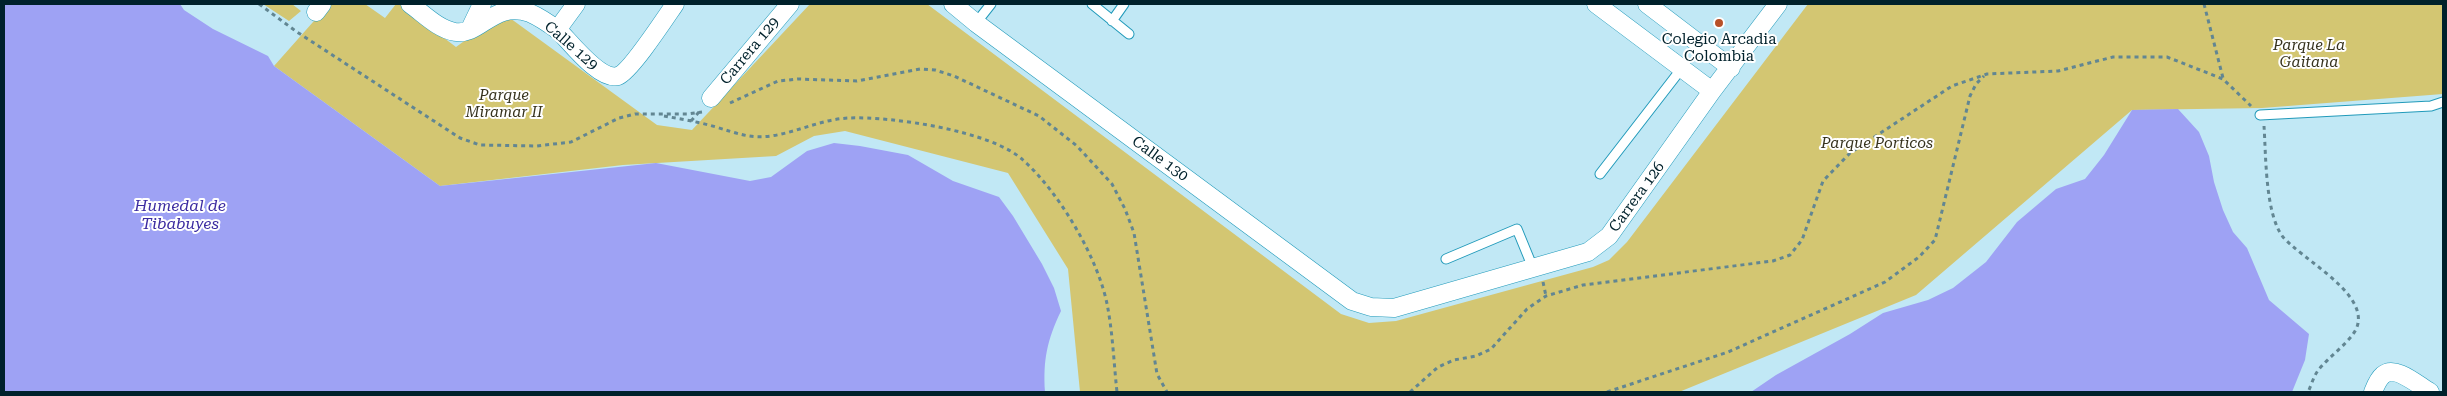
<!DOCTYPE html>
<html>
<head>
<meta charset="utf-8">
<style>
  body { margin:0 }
  #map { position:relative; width:2447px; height:396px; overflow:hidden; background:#c1e8f5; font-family:"Roboto Serif",serif }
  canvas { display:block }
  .frame { position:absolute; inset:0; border:5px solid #00212b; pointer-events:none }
</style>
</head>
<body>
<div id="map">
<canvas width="2447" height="396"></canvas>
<div class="frame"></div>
</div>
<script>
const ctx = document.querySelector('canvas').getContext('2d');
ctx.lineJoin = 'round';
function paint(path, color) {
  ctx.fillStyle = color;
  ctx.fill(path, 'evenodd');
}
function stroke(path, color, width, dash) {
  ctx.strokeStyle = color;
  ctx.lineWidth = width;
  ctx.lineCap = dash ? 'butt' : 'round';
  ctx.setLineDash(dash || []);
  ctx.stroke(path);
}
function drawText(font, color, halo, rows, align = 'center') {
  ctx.font = font + ' "Roboto Serif",serif';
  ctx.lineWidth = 4;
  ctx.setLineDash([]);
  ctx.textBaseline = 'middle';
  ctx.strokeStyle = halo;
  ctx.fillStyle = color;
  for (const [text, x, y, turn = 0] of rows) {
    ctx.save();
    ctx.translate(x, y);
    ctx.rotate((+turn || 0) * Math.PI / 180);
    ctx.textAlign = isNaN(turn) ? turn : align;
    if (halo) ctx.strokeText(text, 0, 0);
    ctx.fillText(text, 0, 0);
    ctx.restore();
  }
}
paint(new Path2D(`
  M 263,4 L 292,4 L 301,11 L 289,21 Z
  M 329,4 L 365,4 L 385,18 L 396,4 L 399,4 L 456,47 L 503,13 L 657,125 L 692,130 L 810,4 L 927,4 L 1341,314 L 1369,323 L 1396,321 L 1593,267 L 1609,260 L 1627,242 L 1808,4 L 2443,4 L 2443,94 L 2262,108 L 2132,110 L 1916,295 L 1679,392 L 1080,392 L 1068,269 L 1008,173 L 845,131 L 814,136 L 776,156 L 623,165 L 440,186 L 274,66 Z`), '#d3c672');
paint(new Path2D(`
  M 4,4 L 180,4 L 184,10 L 213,29 L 268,56 L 274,66 L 440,186 L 656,163 L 750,181 L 771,177 L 807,151 L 834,143 L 860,146 L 908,155 L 953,181 L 999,197 L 1013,216 L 1042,264 L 1054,288 L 1061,311 C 1047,340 1043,360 1045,392 L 4,392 Z
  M 2178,109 L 2199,132 L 2209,156 L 2214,182 L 2223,210 L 2233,232 L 2247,248 L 2269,300 L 2309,334 L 2305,360 L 2292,392 L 1751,392 L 1776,375 L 1850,334 L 1883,313 L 1928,300 L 1953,288 L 1986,262 L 2017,222 L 2056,189 L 2085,179 L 2104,155 L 2132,110 Z`), '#9ea2f4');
const lane = new Path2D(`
  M 1092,4 L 1129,34
  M 1112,21 L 1124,4
  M 976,23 L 991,4
  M 2260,115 L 2431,106 L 2443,102
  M 1600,174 L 1682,68
  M 1446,259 L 1517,229 L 1533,268`);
const street = new Path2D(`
  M 410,4 C 424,14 438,29 455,32 C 481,36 493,0 530,13 C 539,17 551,25 559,31 C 571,43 600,81 618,76 C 630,72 666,17 675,4
  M 953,4 L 976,23 L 1352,301 L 1371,307 L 1394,308 L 1588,252 L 1609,236 L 1712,91 L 1778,4
  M 1596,4 L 1712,91
  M 1647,4 L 1731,68
  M 316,12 L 322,4
  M 470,29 L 482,4
  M 557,30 L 576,4
  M 711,98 L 790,4
  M 2373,392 C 2375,387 2378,379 2383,375 C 2395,364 2419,386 2430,392`);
stroke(lane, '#219aba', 11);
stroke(street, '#219aba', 19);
stroke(new Path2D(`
  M 259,4 L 297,32 L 460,138 L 480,145 L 537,146 L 571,142 L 619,118 L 635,114 L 688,114 L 702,112
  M 2204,4 L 2223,78
  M 730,103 L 778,81 L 798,79 L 857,81 L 920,69 L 935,70 L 954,76 L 1039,116 L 1077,146 L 1112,184 L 1125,209 L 1134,233 L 1157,374 L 1167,392
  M 664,116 C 681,119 699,122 716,127 C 736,133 750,139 771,136 C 798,132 822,119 849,118 C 891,116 992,131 1023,160 C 1060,193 1100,261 1108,309 C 1113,337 1114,365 1117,392
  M 691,121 L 699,112
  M 2264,126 C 2266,155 2265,214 2283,237 C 2302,259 2364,291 2358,323 C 2356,339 2327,357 2317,372 C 2313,378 2311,386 2308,392
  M 1543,282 L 1546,296
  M 1410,392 L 1438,367 L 1454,360 L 1476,356 L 1491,349 L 1527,309 L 1546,296 L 1583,285 L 1773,261 L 1790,255 L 1802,240 L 1823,181 L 1850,153 L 1952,86 L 1987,74 L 2058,71 L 2113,57 L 2167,57 L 2223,79 L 2251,106
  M 1607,392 L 1728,352 L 1885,282 L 1919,257 L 1935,240 L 1970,96 L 1976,84 L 1984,76`), '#628692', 3, [4, 4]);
stroke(lane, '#fff', 9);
stroke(street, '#fff', 18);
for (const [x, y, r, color] of [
  [1719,23,5,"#b85128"]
]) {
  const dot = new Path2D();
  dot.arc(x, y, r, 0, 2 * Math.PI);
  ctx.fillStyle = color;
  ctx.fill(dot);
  stroke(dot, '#fff', 2);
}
drawText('15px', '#00212b', '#fff', [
  ["Colegio Arcadia",1719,40],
  ["Colombia",1719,57]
]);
drawText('15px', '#00212b', '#fff', [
  ["Calle 129",571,46,41],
  ["Carrera 129",750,51,-50],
  ["Calle 130",1160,159,36],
  ["Carrera 126",1637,197,-54]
]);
drawText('italic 15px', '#37331e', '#fff', [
  ["Parque La",2309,46],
  ["Gaitana",2309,63],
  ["Parque",504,96],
  ["Miramar II",504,113],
  ["Parque Porticos",1877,144]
]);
drawText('italic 16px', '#3c2ca1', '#fff', [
  ["Humedal de",180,206],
  ["Tibabuyes",180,224]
]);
</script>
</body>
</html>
